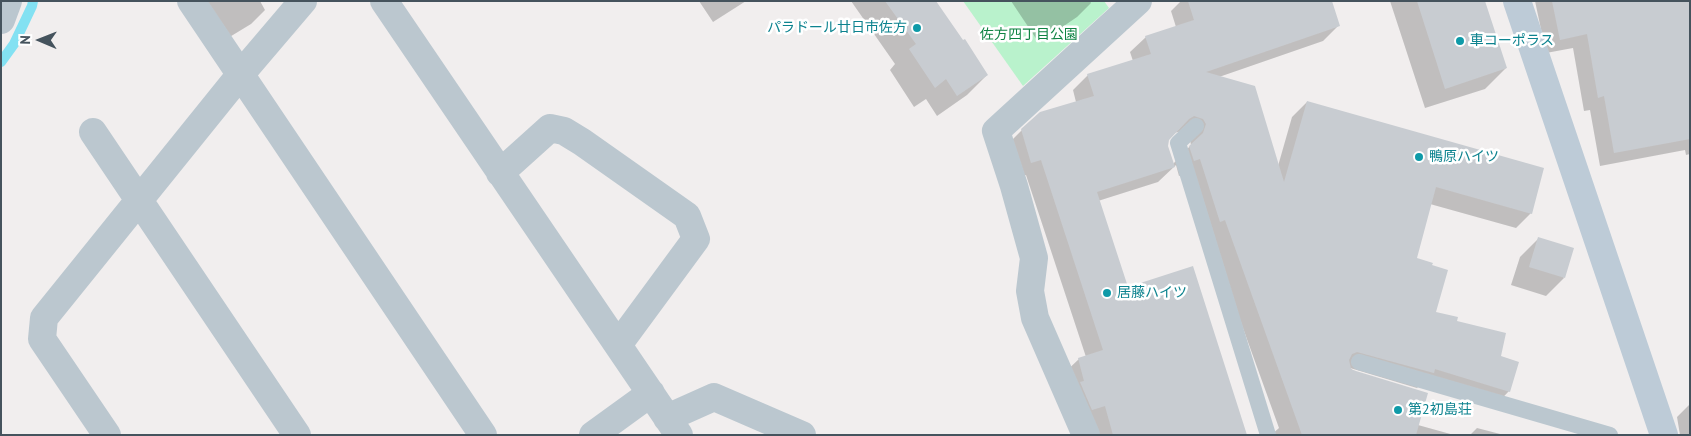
<!DOCTYPE html>
<html>
<head>
<meta charset="utf-8">
<style>
  body { margin:0 }
  #map { position:relative; width:1691px; height:436px; overflow:hidden; background:#f1eeee; font-family:"PT Sans",sans-serif }
  canvas { display:block }
  .frame { position:absolute; inset:0; border:2px solid #45535d; pointer-events:none }
  .north { position:absolute; left:15px; top:15px; width:50px; height:50px; -webkit-text-stroke:4px #fff; paint-order:stroke; rotate:271deg; font-size:14px; font-weight:700; line-height:20px; text-align:center; color:#45535d }
  .north::after { content:''; display:block; margin:auto; width:18px; height:22px; background:#45535d; clip-path:polygon(50% 0,100% 100%,50% 72%,0 100%) }
</style>
</head>
<body>
<div id="map">
<canvas width="1691" height="436"></canvas>
<div class="frame"></div>
<div class="north">N</div>
</div>
<script>
const ctx = document.querySelector('canvas').getContext('2d');
ctx.lineJoin = 'round';
function paint(path, color) {
  ctx.fillStyle = color;
  ctx.fill(path, 'evenodd');
}
function stroke(path, color, width, dash) {
  ctx.strokeStyle = color;
  ctx.lineWidth = width;
  ctx.lineCap = dash ? 'butt' : 'round';
  ctx.setLineDash(dash || []);
  ctx.stroke(path);
}
function drawText(font, color, halo, rows, align = 'center') {
  ctx.font = font + ' "PT Sans","Noto Sans JP",sans-serif';
  ctx.lineWidth = 5;
  ctx.setLineDash([]);
  ctx.textBaseline = 'middle';
  ctx.strokeStyle = halo;
  ctx.fillStyle = color;
  for (const [text, x, y, turn = 0] of rows) {
    ctx.save();
    ctx.translate(x, y);
    ctx.rotate((+turn || 0) * Math.PI / 180);
    ctx.textAlign = isNaN(turn) ? turn : align;
    if (halo) ctx.strokeText(text, 0, 0);
    ctx.fillText(text, 0, 0);
    ctx.restore();
  }
}
paint(new Path2D(`
  M 963,1 L 1104,1 L 1109,8 L 1023,86 Z`), '#b9f2cc');
paint(new Path2D(`
  M 188,1 L 260,1 L 265,10 L 251,24 L 223,41 Z
  M 699,1 L 746,1 L 713,22 Z
  M 851,1 L 935,1 L 987,75 L 967,95 L 937,116 L 926,99 L 914,107 L 890,70 L 895,64 Z
  M 1011,1 L 1090,1 L 1091,3 L 1077,17 L 1039,43 Z
  M 1181,1 L 1330,1 L 1338,26 L 1323,41 L 1219,77 L 1278,166 L 1292,117 L 1307,102 L 1531,213 L 1516,228 L 1430,204 L 1416,259 L 1435,313 L 1456,322 L 1500,357 L 1509,391 L 1494,407 L 1421,384 L 1417,388 L 1350,368 L 1418,425 L 1454,435 L 1271,435 L 1279,428 L 1209,234 L 1185,174 L 1179,176 L 1176,165 L 1158,182 L 1098,201 L 1127,289 L 1246,435 L 1094,435 L 1063,374 L 1079,359 L 1086,357 L 1026,175 L 1016,178 L 1006,146 L 1022,130 L 1076,102 L 1073,90 L 1088,75 L 1133,61 L 1130,52 L 1146,37 L 1176,27 L 1171,11 ZM 1183,131 L 1189,135 L 1191,145 L 1173,164 L 1167,146 L 1167,139 L 1173,133 Z
  M 1390,1 L 1484,1 L 1506,68 L 1485,89 L 1425,108 Z
  M 1535,1 L 1690,1 L 1690,154 L 1686,155 L 1685,150 L 1600,166 L 1590,110 L 1584,111 L 1573,48 L 1546,53 Z
  M 1538,239 L 1564,278 L 1546,296 L 1511,285 L 1520,257 Z
  M 1690,404 L 1690,435 L 1680,435 L 1677,417 Z
  M 1477,428 L 1504,435 L 1470,435 Z`), '#0003');
stroke(new Path2D(`
  M 1,62 L 14,44 L 32,6 L 33,1`), '#83e1f2', 10);
paint(new Path2D(`
  M 885,1 L 936,1 L 963,40 L 965,39 L 988,75 L 957,96 L 946,79 L 935,88 L 909,49 L 916,44 Z
  M 1188,1 L 1332,1 L 1340,26 L 1206,72 L 1255,86 L 1284,182 L 1307,101 L 1544,168 L 1532,214 L 1436,187 L 1417,258 L 1433,263 L 1432,265 L 1448,270 L 1436,312 L 1458,317 L 1457,321 L 1506,333 L 1501,356 L 1519,362 L 1510,392 L 1435,369 L 1434,373 L 1357,352 L 1352,354 L 1349,360 L 1351,369 L 1356,371 L 1428,393 L 1416,435 L 1302,435 L 1225,220 L 1220,222 L 1200,159 L 1194,161 L 1189,146 L 1203,133 L 1206,124 L 1203,119 L 1194,116 L 1189,119 L 1169,140 L 1168,146 L 1175,167 L 1097,192 L 1128,287 L 1193,266 L 1247,435 L 1113,435 L 1105,406 L 1092,410 L 1080,382 L 1084,381 L 1078,358 L 1103,350 L 1041,160 L 1031,163 L 1021,129 L 1040,112 L 1094,96 L 1087,74 L 1151,54 L 1145,36 L 1194,20 Z
  M 1417,1 L 1485,1 L 1507,68 L 1445,89 Z
  M 1552,1 L 1690,1 L 1690,139 L 1614,153 L 1604,96 L 1598,98 L 1587,34 L 1560,40 Z
  M 1538,237 L 1574,248 L 1565,278 L 1529,267 Z`), '#c8ccd1');
stroke(new Path2D(`
  M 1196,126 L 1178,143 L 1268,435
  M 1359,362 L 1610,435`), '#bbc7cf', 16);
stroke(new Path2D(`
  M 191,1 L 483,435
  M 384,1 L 679,435
  M 1,20 L 8,1
  M 93,132 L 297,435
  M 500,173 L 550,128 L 564,131 L 582,142 L 687,216 L 696,239 L 618,345
  M 667,418 L 714,397 L 802,435
  M 107,435 L 42,339 L 44,318 L 240,75 L 303,1
  M 593,435 L 651,393
  M 1086,435 L 1035,318 L 1030,291 L 1034,258 L 1014,186 L 996,131 L 1138,1`), '#bbc7cf', 28);
stroke(new Path2D(`
  M 1517,1 L 1664,435`), '#bdcbd7', 28);
for (const [x, y, r, color] of [
  [917,28,5,"#0f9aa8"],
  [1460,41,5,"#0f9aa8"],
  [1419,157,5,"#0f9aa8"],
  [1107,293,5,"#0f9aa8"],
  [1398,410,5,"#0f9aa8"]
]) {
  const dot = new Path2D();
  dot.arc(x, y, r, 0, 2 * Math.PI);
  ctx.fillStyle = color;
  ctx.fill(dot);
  stroke(dot, '#fff', 2);
}
drawText('14px', '#0d838f', '#fff', [
  ["パラドール廿日市佐方",907,28,"right"],
  ["車コーポラス",1470,41],
  ["鴨原ハイツ",1429,157],
  ["居藤ハイツ",1117,293],
  ["第2初島荘",1408,410]
], 'left');
drawText('14px', '#108444', '#fff', [
  ["佐方四丁目公園",1029,35]
]);
</script>
</body>
</html>
